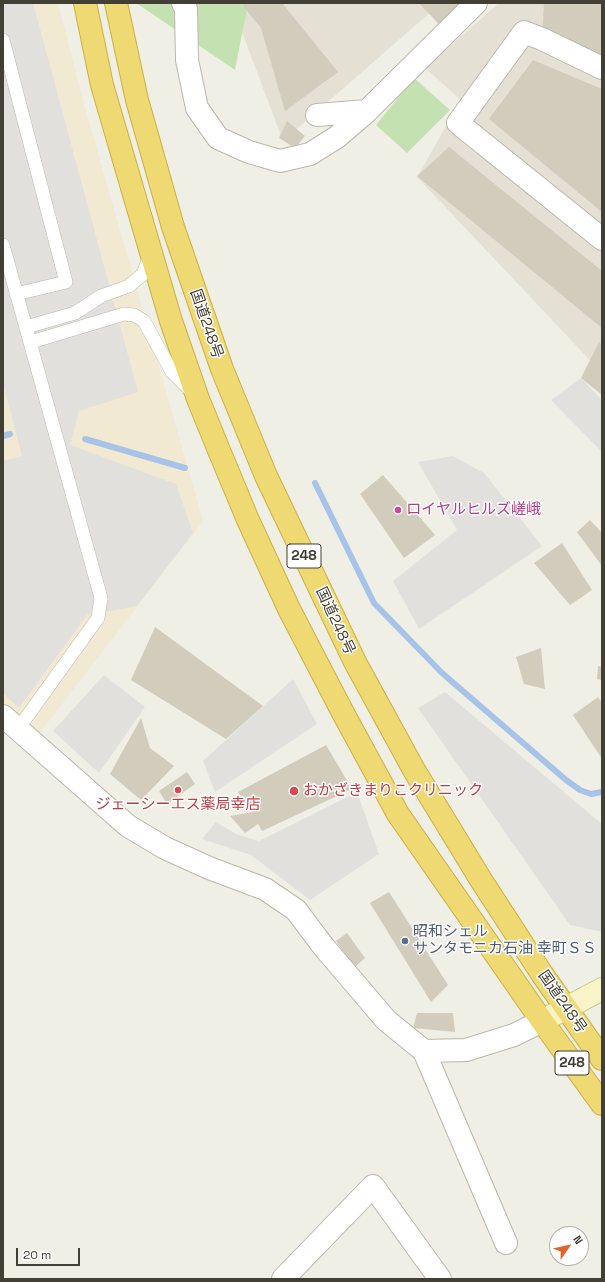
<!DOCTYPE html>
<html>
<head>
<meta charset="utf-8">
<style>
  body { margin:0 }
  #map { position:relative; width:605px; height:1282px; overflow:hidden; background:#f0efe5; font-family:"Space Grotesk",sans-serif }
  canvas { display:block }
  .frame { position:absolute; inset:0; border:4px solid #423f35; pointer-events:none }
  .north { position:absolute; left:549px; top:1226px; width:40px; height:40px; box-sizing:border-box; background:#fff; border:1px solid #b3b2ae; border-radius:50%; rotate:56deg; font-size:11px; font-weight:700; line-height:16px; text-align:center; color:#423f35 }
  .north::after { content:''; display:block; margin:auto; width:14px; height:18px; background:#e3632a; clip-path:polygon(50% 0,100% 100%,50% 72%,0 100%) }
  .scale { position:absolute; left:16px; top:1248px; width:64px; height:18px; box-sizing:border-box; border:2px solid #423f35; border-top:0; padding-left:5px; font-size:12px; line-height:14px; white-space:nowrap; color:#423f35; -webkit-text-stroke:3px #fff; paint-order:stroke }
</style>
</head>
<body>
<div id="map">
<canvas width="605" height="1282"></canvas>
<div class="frame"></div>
<div class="north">N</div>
<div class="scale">20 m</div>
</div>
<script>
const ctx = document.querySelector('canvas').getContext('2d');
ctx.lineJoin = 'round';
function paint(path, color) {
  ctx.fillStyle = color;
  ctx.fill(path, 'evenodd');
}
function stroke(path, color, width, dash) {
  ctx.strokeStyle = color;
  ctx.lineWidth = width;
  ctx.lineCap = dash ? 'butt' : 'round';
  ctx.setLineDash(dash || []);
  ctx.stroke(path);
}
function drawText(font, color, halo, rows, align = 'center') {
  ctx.font = font + ' "Space Grotesk","Noto Sans JP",sans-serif';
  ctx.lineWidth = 3;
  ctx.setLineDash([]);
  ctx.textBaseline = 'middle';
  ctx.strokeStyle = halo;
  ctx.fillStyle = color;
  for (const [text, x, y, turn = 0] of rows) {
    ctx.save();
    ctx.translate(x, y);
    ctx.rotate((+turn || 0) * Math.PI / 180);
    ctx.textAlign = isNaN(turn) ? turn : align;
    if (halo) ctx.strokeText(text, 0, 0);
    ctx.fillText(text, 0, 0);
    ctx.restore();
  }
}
paint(new Path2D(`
  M 231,3 L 441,3 L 283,141 Z
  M 499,3 L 602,3 L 602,373 L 417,177 L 461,100 L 425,68 Z`), '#e4e1d4');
paint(new Path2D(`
  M 3,3 L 58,3 L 83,100 L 203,521 L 39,734 L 3,702 Z`), '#f1e9d2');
paint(new Path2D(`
  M 136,3 L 248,3 L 235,70 Z
  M 414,78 L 450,110 L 407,153 L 376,125 Z`), '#c4e1b2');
paint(new Path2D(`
  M 3,3 L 33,3 L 138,392 L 79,411 L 70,445 L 176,484 L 193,533 L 137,606 L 87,615 L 19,708 L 3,693 L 3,461 L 22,456 L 3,383 Z
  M 581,378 L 602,400 L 602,452 L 551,400 Z
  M 453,456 L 484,473 L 542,546 L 419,629 L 393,581 L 457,530 L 418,462 Z
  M 104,675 L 145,707 L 99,773 L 53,731 Z
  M 293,679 L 317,724 L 215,792 L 203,761 Z
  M 445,692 L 602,824 L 602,932 L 570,925 L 418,708 Z
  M 357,792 L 379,854 L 310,900 L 251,855 L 202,839 L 216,822 L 236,834 L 259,841 Z`), '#e2e0dd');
stroke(new Path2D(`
  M 3,436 L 10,434
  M 85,439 L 185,468
  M 315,483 L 374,603 L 442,673 L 566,780 L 580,790 L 591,794 L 602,792`), '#a7c3e8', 6);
paint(new Path2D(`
  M 245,3 L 282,3 L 338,72 L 285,111 L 261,28 L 243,6 Z
  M 419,3 L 473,3 L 446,32 Z
  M 544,3 L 602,3 L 602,58 L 542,39 Z
  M 533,60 L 602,89 L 602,212 L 489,119 Z
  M 287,121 L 305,136 L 295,148 L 279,138 Z
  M 449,147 L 602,271 L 602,328 L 417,176 Z
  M 599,342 L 602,345 L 602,395 L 581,378 Z
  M 383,475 L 435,535 L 404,558 L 360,494 Z
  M 590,520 L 602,533 L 602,566 L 577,532 Z
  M 562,543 L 592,590 L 570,605 L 534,563 Z
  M 155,627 L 263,706 L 226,739 L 131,680 Z
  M 541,648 L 545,689 L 524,684 L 516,657 Z
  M 598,666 L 602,667 L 602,680 L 597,679 Z
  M 598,697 L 602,703 L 602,759 L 573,715 Z
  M 141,718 L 150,748 L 174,766 L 141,800 L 110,774 Z
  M 326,745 L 352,789 L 262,831 L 258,824 L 245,833 L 230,816 L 253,812 L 238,792 Z
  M 187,772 L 195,784 L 167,804 L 159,791 Z
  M 389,892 L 448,985 L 431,1002 L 370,903 Z
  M 347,933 L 365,958 L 354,968 L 336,941 Z
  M 417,1013 L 453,1013 L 455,1032 L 413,1028 Z`), '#d1ccbc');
const lane = new Path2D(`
  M 3,40 L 66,282 L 16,294
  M 3,245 L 101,598 L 98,618 L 18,729
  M 26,327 L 75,313 L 101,296 L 129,286 L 143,274 L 151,253
  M 31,342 L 124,314 L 134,315 L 144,321 L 172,372 L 192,392`);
const street = new Path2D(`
  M 183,3 L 186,9 L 187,60 L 197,108 L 218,138 L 249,152 L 280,161 L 310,154 L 337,137 L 364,114 L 476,3
  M 602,68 L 542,39 L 524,32 L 458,123 L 602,239
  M 317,115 L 367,111
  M 3,716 L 128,826 L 165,848 L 209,868 L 265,889 L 296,910 L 323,946 L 386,1020 L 424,1051 L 466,1050 L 514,1035 L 542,1021
  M 424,1051 L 506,1243
  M 283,1279 L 373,1186 L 440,1279`);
const secondary = new Path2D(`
  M 542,1021 L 602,989`);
const highway = new Path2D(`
  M 85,3 L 102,85 L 171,321 L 198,399 L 218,448 L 248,520 L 289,609 L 342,711 L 398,814 L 542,1021 L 602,1104
  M 116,3 L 137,100 L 173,227 L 222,369 L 266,476 L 355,662 L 414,770 L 481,880 L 542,974 L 602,1059`);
stroke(lane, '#bbb7a9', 14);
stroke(street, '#bbb7a9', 24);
stroke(secondary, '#ccc699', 24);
stroke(highway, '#ccaf44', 24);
stroke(lane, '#fff', 13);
stroke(street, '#fff', 22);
stroke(secondary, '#f8f4c7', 22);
stroke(highway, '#eed972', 22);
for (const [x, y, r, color] of [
  [398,510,4,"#d1479c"],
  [178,790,4,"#e0444e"],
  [294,791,5,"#e0444e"],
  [405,941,4,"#5c6f8a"]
]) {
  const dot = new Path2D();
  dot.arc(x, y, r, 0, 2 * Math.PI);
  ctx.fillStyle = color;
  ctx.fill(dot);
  stroke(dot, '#fff', 1.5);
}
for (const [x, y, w] of [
  [304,556,34],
  [572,1063,34]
]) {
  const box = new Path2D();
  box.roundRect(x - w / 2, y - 12, w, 24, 3);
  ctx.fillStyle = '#fff';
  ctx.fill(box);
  stroke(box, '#423f35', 1);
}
drawText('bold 14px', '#423f35', null, [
  ["248",304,556],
  ["248",572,1063]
]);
drawText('15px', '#423f35', '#fff', [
  ["国道248号",206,324,71],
  ["国道248号",335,621,65],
  ["国道248号",562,1002,55]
]);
drawText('15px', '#b23c85', '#fff', [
  ["ロイヤルヒルズ嵯峨",406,510]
], 'left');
drawText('15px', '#be3a42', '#fff', [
  ["おかざきまりこクリニック",303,791],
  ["ジェーシーエス薬局幸店",178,805,"center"]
], 'left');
drawText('15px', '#4e5e75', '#fff', [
  ["昭和シェル",413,932],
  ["サンタモニカ石油 幸町ＳＳ",413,949]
], 'left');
</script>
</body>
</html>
